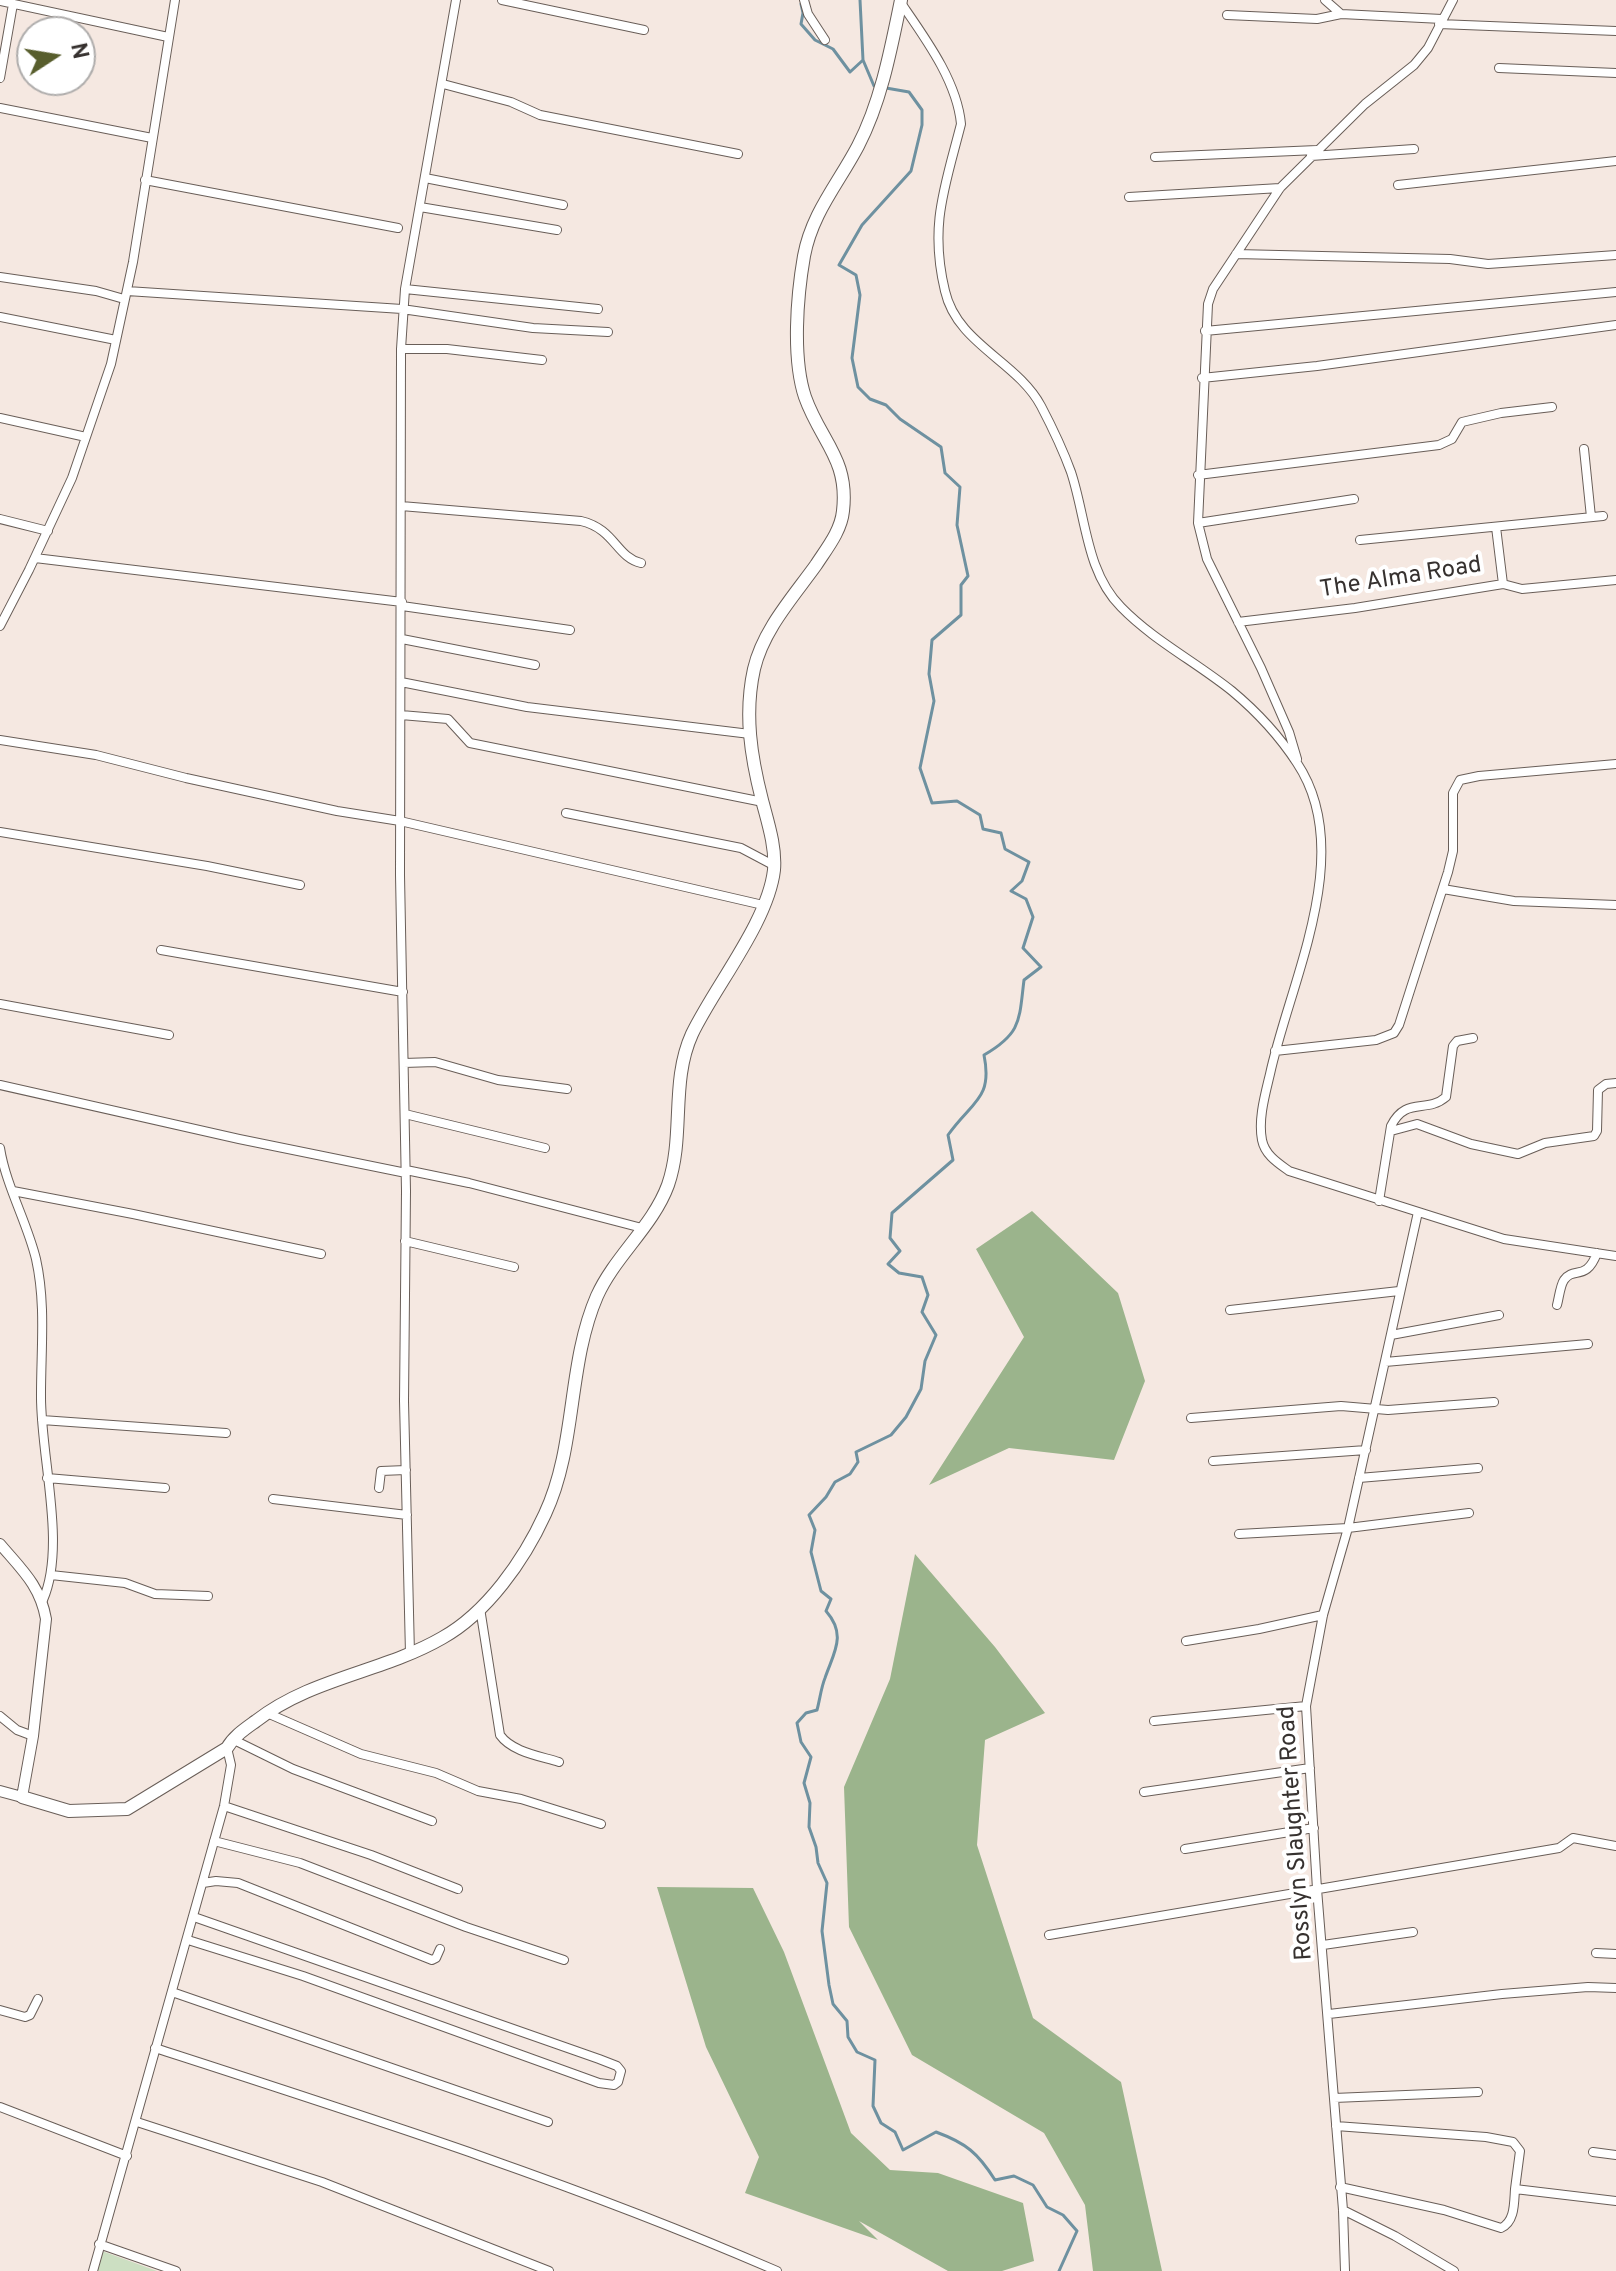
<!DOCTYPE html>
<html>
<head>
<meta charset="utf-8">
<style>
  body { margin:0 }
  #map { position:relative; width:1616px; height:2271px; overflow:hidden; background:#f5e8e1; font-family:Overpass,sans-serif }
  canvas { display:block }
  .north { position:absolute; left:16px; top:16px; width:80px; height:80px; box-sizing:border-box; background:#fff; border:2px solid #afadac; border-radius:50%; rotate:78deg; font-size:22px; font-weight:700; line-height:32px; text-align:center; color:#36312f }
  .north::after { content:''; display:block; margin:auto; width:28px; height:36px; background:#585e2d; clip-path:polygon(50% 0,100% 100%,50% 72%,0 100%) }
</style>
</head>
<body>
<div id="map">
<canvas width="1616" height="2271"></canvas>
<div class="north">N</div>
</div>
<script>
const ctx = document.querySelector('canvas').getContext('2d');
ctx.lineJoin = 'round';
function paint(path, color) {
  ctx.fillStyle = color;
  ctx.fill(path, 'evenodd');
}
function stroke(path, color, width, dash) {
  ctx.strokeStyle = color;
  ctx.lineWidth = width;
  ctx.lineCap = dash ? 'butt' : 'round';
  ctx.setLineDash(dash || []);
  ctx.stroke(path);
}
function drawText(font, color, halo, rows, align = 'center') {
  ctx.font = font + ' Overpass,sans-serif';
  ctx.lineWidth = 8;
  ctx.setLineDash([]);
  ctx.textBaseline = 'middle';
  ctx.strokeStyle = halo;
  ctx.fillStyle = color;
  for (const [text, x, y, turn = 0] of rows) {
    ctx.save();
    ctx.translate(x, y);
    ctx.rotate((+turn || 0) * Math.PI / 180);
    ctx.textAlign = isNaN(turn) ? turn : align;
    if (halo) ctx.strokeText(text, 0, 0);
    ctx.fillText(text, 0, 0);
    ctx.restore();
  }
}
paint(new Path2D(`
  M 102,2251 L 157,2271 L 97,2271 Z`), '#ccdfc2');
paint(new Path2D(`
  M 1032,1211 L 1118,1293 L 1145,1381 L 1114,1460 L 1009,1448 L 929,1485 L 1024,1337 L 976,1249 Z
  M 915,1554 L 995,1647 L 1045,1713 L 985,1740 L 977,1845 L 1033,2018 L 1121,2082 L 1162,2271 L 1093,2271 L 1085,2205 L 1044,2133 L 912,2055 L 849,1927 L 844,1787 L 890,1679 Z
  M 657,1887 L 753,1888 L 784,1952 L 851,2133 L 890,2170 L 938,2173 L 1023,2203 L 1034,2261 L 1002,2271 L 948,2271 L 859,2221 L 878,2240 L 745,2193 L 759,2157 L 706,2047 Z`), '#9bb48c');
stroke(new Path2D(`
  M 860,0 L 863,60
  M 801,4 L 803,13 L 801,24 L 815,40 L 833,49 L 850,72 L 863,60 L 874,86 L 878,87
  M 886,88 L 909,92 L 922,110 L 922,125 L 911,171 L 862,225 L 839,265 L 856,275 L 860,295 L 852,358 L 858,387 L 870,399 L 886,405 L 900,419 L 941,447 L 945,473 L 960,487 L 957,525 L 968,576 L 961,585 L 961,615 L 932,640 L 929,674 L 934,701 L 920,768 L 932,803 L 957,801 L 980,815 L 983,829 L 1001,833 L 1005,849 L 1029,862 L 1022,881 L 1011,891 L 1026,899 L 1033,917 L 1023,948 L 1041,967 L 1024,980 C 1019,1020 1022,1033 984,1055 C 993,1099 972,1101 948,1135 L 953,1160 L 892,1213 L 890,1238 L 900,1251 L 888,1264 L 899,1273 L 922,1277 L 928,1295 L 922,1312 L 936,1335 L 925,1361 L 921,1389 L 906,1417 L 891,1435 L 856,1452 L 858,1462 L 850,1474 L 835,1482 L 826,1497 L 809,1515 L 815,1530 L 811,1552 L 821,1591 L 831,1599 L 826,1611 C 847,1635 834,1652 825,1678 C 821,1688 820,1699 817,1710 L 806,1713 L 797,1723 L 801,1742 L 811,1757 L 804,1783 L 810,1803 L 809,1827 L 816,1847 L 818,1863 L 827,1883 L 822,1931 L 829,1985 L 833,2004 L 847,2021 L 848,2037 L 857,2052 L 875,2060 L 873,2106 L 881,2123 L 895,2132 L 903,2150 L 936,2132 C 966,2143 978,2153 995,2180 L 1014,2176 L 1033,2185 L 1047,2207 L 1063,2215 L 1077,2231 L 1059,2271`), '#6e91a0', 3);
const minor = new Path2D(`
  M 502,0 L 644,30
  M 804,0 L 808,14 L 825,40
  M 1325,0 L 1341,14 L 1442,19
  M 0,1 L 168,37
  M 901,3 C 925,38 957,81 961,124 C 945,187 929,225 945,291 C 957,344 1017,361 1041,406 C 1052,427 1063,450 1071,472 C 1086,517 1086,572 1121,607 C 1153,640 1196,662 1232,691 C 1256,711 1280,737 1297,763 C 1357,853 1290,981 1270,1074 C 1265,1095 1258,1119 1262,1140 C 1265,1155 1278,1163 1289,1171 L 1504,1239 L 1616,1256
  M 1227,15 L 1317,19 L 1341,14
  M 1439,24 L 1616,31
  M 1499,68 L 1616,73
  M 0,78 L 13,4
  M 443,84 L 511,102 L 540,115 L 738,154
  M 0,108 L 152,138
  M 1311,156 L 1414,149
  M 1155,157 L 1317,150
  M 425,178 L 563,205
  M 145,180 L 398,228
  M 1398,185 L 1616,161
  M 1129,197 L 1280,188
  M 420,207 L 557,230
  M 1236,254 L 1450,259 L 1488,264 L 1616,255
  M 0,277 L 96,291 L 124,299
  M 405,289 L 598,309
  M 127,291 L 402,309 L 533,328 L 608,332
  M 0,317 L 116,340
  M 1205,331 L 1616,292
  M 401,349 L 447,349 L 542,360
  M 1202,378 L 1317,366 L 1616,325
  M 0,418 L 86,437
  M 1584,449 L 1591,517
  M 1198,475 L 1439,445 L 1452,439 L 1462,422 L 1501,413 L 1552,407
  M 401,506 L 581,521 C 615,529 616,557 641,563
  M 0,519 L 48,531
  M 1198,523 L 1354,499
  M 1496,527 L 1503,584
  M 1360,540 L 1603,516
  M 35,558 L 402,602
  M 402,606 L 570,630
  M 1238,622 L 1355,608 L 1503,584 L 1522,589 L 1616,580
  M 0,626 L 29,570 L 72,478 L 111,364 L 133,262 L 175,0
  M 402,639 L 535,665
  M 401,682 L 527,707 L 750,734
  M 401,715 L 448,719 L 470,743 L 763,802
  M 0,740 L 96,755 L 186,778 L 337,811 L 400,821 L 763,905
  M 1297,759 L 1289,732 L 1261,668 L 1207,559 L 1198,523 L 1208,304 L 1213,289 L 1280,188 L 1365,104 L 1414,65 L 1428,48 L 1453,0
  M 566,813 L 741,848 L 775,866
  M 0,832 L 207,866 L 300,885
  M 1443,889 L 1514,901 L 1616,905
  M 161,950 L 403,992
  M 0,1004 L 169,1035
  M 1275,1051 L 1376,1040 L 1394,1033 L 1399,1025 L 1448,872 L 1453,851 L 1453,793 L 1460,780 L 1479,776 L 1616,764
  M 404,1063 L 435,1062 L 498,1080 L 567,1089
  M 0,1085 L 239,1139 L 406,1173
  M 405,1114 L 545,1148
  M 1391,1131 L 1417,1124 L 1471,1144 L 1518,1154 L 1545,1143 L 1594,1136 L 1597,1131 L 1598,1090 L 1606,1084 L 1616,1083
  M 0,1148 C 6,1186 27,1222 36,1259 C 46,1304 41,1348 41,1394 C 40,1455 67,1545 43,1600
  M 406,1170 L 469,1183 L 642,1228
  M 13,1191 L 133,1214 L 321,1254
  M 1379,1201 L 1391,1126 C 1406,1096 1426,1114 1446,1097 L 1453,1046 L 1457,1041 L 1473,1038
  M 405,1241 L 514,1267
  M 1557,1305 C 1559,1298 1560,1286 1564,1280 C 1574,1266 1586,1282 1597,1253
  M 1230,1310 L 1399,1291
  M 1391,1335 L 1499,1315
  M 1385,1362 L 1588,1344
  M 1191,1418 L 1341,1406 L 1388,1410 L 1494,1402
  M 42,1420 L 226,1433
  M 1213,1461 L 1366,1450
  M 47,1478 L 165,1488
  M 1359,1478 L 1478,1468
  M 379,1488 L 381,1471 L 406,1470
  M 273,1499 L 407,1515
  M 1239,1534 L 1348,1528 L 1469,1513
  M 51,1575 L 125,1583 L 155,1594 L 208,1596
  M 480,1608 L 500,1735 C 512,1752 540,1756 559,1762
  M 1186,1641 L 1259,1629 L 1323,1615
  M 410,1654 L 404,1401 L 406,1191 L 400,875 L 401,349 L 405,289 L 456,0
  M 267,1713 L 361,1754 L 436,1773 L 478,1791 L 521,1799 L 601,1824
  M 0,1716 L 17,1730 L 33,1736
  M 1154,1721 L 1306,1706
  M 232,1739 L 293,1769 L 432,1821
  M 1144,1792 L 1310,1768
  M 224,1806 L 371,1855 L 458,1889
  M 214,1841 L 300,1863 L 466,1927 L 564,1960
  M 1185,1849 L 1314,1828
  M 203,1883 L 216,1881 L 238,1883 L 432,1960 L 436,1958 L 440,1949
  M 1049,1935 L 1559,1848 L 1573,1838 L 1616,1846
  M 188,1940 L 303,1976 L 599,2083 L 614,2085 L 618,2082 L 621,2071 L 617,2066 L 599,2059 L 194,1917
  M 1323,1945 L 1413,1932
  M 1596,1953 L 1616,1954
  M 172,1992 L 548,2122
  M 0,2010 L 25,2017 L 30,2015 L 38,1999
  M 1329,2014 L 1502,1994 L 1588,1987 L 1616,1988
  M 155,2048 C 365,2116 575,2183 777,2271
  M 1334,2098 L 1478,2092
  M 0,2107 L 127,2156
  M 137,2122 L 322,2182 L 549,2271
  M 1336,2126 L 1486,2137 L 1513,2142 L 1520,2151 L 1515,2189
  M 1593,2152 L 1616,2155
  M 1340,2187 L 1444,2210 L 1501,2228 C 1515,2222 1514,2203 1515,2189 L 1616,2201
  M 1343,2210 L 1395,2236 L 1454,2271
  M 99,2244 L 176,2271
  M 93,2271 L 224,1806 L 231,1765 L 227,1748
  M 1345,2271 L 1343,2210 L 1317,1889 L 1306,1706 L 1323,1615 L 1348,1528 L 1418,1212`);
const tertiary = new Path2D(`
  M 0,1544 C 21,1569 40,1585 46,1619 L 33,1736 L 22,1797 L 0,1791`);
const secondary = new Path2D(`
  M 22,1797 L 69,1811 L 127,1809 L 227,1748 C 234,1736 245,1729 256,1721 C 311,1678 383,1672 442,1638 C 487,1613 524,1560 545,1514 C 577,1446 567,1365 597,1296 C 615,1256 653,1226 668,1185 C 685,1136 670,1082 692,1034 C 715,986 768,922 774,870 C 776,847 768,823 762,800 C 751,757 744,714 754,669 C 763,630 793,597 816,565 C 827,548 841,531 843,511 C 849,459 821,442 805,397 C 792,358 797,296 804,256 C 812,213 838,184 858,146 C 881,102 891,49 901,0`);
stroke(minor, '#695e58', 10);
stroke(tertiary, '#695e58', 12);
stroke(secondary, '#695e58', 14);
stroke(minor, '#fff', 8);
stroke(tertiary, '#fff', 10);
stroke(secondary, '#fff', 12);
drawText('24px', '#36312f', '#fff', [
  ["The Alma Road",1401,579,-9],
  ["Rosslyn Slaughter Road",1297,1833,-94]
]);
</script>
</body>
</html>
